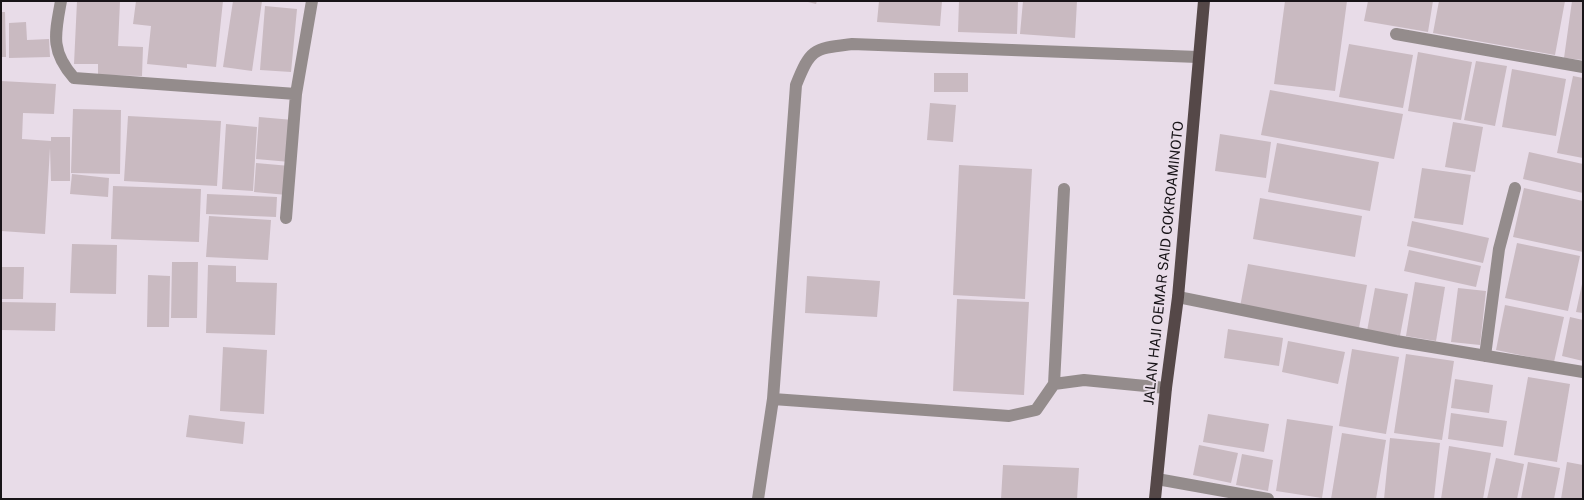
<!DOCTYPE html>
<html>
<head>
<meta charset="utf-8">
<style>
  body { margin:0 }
  #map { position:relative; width:1584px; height:500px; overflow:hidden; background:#e8dce8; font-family:"Public Sans",sans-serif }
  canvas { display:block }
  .frame { position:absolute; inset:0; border:2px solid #181418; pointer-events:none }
</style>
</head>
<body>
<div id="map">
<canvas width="1584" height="500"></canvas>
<div class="frame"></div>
</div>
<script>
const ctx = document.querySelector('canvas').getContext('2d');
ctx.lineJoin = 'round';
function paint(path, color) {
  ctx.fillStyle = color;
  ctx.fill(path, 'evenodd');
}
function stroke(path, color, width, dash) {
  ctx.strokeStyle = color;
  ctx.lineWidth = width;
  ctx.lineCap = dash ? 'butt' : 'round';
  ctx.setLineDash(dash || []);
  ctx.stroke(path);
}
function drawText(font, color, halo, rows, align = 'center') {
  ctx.font = font + ' "Public Sans",sans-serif';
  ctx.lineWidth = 4;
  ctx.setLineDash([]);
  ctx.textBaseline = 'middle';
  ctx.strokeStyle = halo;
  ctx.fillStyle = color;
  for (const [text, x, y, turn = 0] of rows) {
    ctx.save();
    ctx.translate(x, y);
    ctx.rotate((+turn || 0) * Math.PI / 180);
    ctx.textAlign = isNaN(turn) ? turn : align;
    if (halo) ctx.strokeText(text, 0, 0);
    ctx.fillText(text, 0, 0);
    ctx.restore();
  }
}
paint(new Path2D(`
  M 77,1 L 120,1 L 118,46 L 143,47 L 142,76 L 98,75 L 98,64 L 74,64 Z
  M 136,1 L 223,1 L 216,67 L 187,64 L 187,68 L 147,64 L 151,26 L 133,24 Z
  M 233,1 L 262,1 L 252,71 L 223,67 Z
  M 804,1 L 817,1 L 816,4 Z
  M 879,1 L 942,1 L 940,26 L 877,22 Z
  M 959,1 L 1018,1 L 1017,34 L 958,32 Z
  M 1023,1 L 1077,1 L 1075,38 L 1020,34 Z
  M 1285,1 L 1347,1 L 1335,91 L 1274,84 Z
  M 1368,1 L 1433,1 L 1428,32 L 1364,21 Z
  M 1439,1 L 1565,1 L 1555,55 L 1433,33 Z
  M 1572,1 L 1583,1 L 1583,60 L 1564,58 Z
  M 265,6 L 297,9 L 291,72 L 260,70 Z
  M 1,12 L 5,12 L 6,57 L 1,57 Z
  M 26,22 L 27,40 L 49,39 L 50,57 L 9,58 L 9,23 Z
  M 1349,44 L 1413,55 L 1403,108 L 1339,97 Z
  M 1418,52 L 1472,62 L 1461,120 L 1408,111 Z
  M 1476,61 L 1507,66 L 1495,126 L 1464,120 Z
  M 1512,69 L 1566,79 L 1556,136 L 1502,127 Z
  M 934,73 L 968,73 L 968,92 L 934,92 Z
  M 1573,76 L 1583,78 L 1583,158 L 1557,153 Z
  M 1,81 L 56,84 L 54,114 L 23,113 L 22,139 L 51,141 L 51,137 L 70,137 L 70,181 L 51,181 L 50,148 L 45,234 L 1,231 Z
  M 1270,90 L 1403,114 L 1394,159 L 1261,135 Z
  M 930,103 L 956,105 L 953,142 L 927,140 Z
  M 73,109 L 121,110 L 120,174 L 71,173 Z
  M 128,116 L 221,121 L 217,186 L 124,181 Z
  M 259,117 L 293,120 L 290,162 L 256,159 Z
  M 1453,122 L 1483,127 L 1475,172 L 1445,167 Z
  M 226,124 L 257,127 L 253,191 L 222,189 Z
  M 1220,134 L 1271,142 L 1266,178 L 1215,171 Z
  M 1277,143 L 1379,162 L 1370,211 L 1268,192 Z
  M 1529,152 L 1583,164 L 1583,193 L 1523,179 Z
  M 256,163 L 290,166 L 287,195 L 254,192 Z
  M 959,165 L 1032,169 L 1025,299 L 953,295 Z
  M 1422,168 L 1471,175 L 1463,225 L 1414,218 Z
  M 72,174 L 109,178 L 108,197 L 70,194 Z
  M 113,186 L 201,189 L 199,242 L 111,239 Z
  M 1524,188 L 1583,201 L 1583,252 L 1513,237 Z
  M 207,194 L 277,197 L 276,217 L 206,214 Z
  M 1260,198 L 1362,216 L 1355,257 L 1253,239 Z
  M 209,216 L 271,220 L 268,260 L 206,257 Z
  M 1412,221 L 1489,238 L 1483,263 L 1407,246 Z
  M 1517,243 L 1580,256 L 1568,311 L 1505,298 Z
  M 72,244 L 117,245 L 116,294 L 70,293 Z
  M 1409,250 L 1481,266 L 1476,287 L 1404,271 Z
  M 172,262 L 198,262 L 197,318 L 171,318 Z
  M 1248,264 L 1367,285 L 1359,328 L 1240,307 Z
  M 208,265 L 236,266 L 236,282 L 277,283 L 275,335 L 206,333 Z
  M 1,267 L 24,267 L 23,299 L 1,299 Z
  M 148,275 L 170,276 L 169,327 L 147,327 Z
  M 807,276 L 880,281 L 877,317 L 805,313 Z
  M 1415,282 L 1445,287 L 1436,341 L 1406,336 Z
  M 1582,284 L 1583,284 L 1583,313 L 1576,312 Z
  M 1375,288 L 1408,294 L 1400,336 L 1367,331 Z
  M 1458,288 L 1486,291 L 1480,345 L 1451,342 Z
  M 957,299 L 1029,302 L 1024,395 L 953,391 Z
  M 1,302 L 56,303 L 55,331 L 1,330 Z
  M 1505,305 L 1564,317 L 1554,362 L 1496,350 Z
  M 1570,317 L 1583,320 L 1583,361 L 1562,356 Z
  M 1228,329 L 1283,338 L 1279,366 L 1224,358 Z
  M 1288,341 L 1345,352 L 1338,384 L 1282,372 Z
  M 223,347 L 267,350 L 264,414 L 220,411 Z
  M 1352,349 L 1399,357 L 1386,434 L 1339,426 Z
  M 1406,354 L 1454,361 L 1442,440 L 1394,433 Z
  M 1528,377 L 1570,384 L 1557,462 L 1514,455 Z
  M 1455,379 L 1493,385 L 1489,413 L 1451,408 Z
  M 1451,413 L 1507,421 L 1503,447 L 1448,439 Z
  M 1208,414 L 1269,424 L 1264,452 L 1203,442 Z
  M 189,415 L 245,422 L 243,444 L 186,437 Z
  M 1287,419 L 1333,426 L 1322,498 L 1276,491 Z
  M 1342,433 L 1386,440 L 1376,499 L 1331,499 Z
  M 1390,438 L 1440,443 L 1434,499 L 1384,499 Z
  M 1199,445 L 1238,453 L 1231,483 L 1193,475 Z
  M 1449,446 L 1491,453 L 1483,499 L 1441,499 Z
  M 1242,454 L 1273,460 L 1268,491 L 1236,485 Z
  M 1496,458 L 1524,464 L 1517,499 L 1487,499 Z
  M 1528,462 L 1560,468 L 1554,499 L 1521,499 Z
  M 1567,462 L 1583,465 L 1583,499 L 1561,499 Z
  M 1003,465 L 1079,468 L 1077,499 L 1001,499 Z`), '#c9bac1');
stroke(new Path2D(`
  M 61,1 C 55,34 50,51 74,78 L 296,94
  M 1396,34 L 1583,67
  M 286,218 L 296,94 L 312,1
  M 1178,297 L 1396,341 L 1583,372
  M 1485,356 L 1499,249 L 1515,188
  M 1054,384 L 1064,189
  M 773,399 L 1009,416 L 1036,410 L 1054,384 L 1084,380 L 1166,388
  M 1157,479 L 1268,499
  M 758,499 L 773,399 L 796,85 C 811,48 813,49 852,44 L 1198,57`), '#948c8c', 12);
stroke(new Path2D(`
  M 1155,499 L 1166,388 L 1178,297 L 1204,1`), '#554848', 12);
drawText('14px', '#181418', '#e8dce8', [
  ["JALAN HAJI OEMAR SAID COKROAMINOTO",1164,263,-84]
]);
</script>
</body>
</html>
